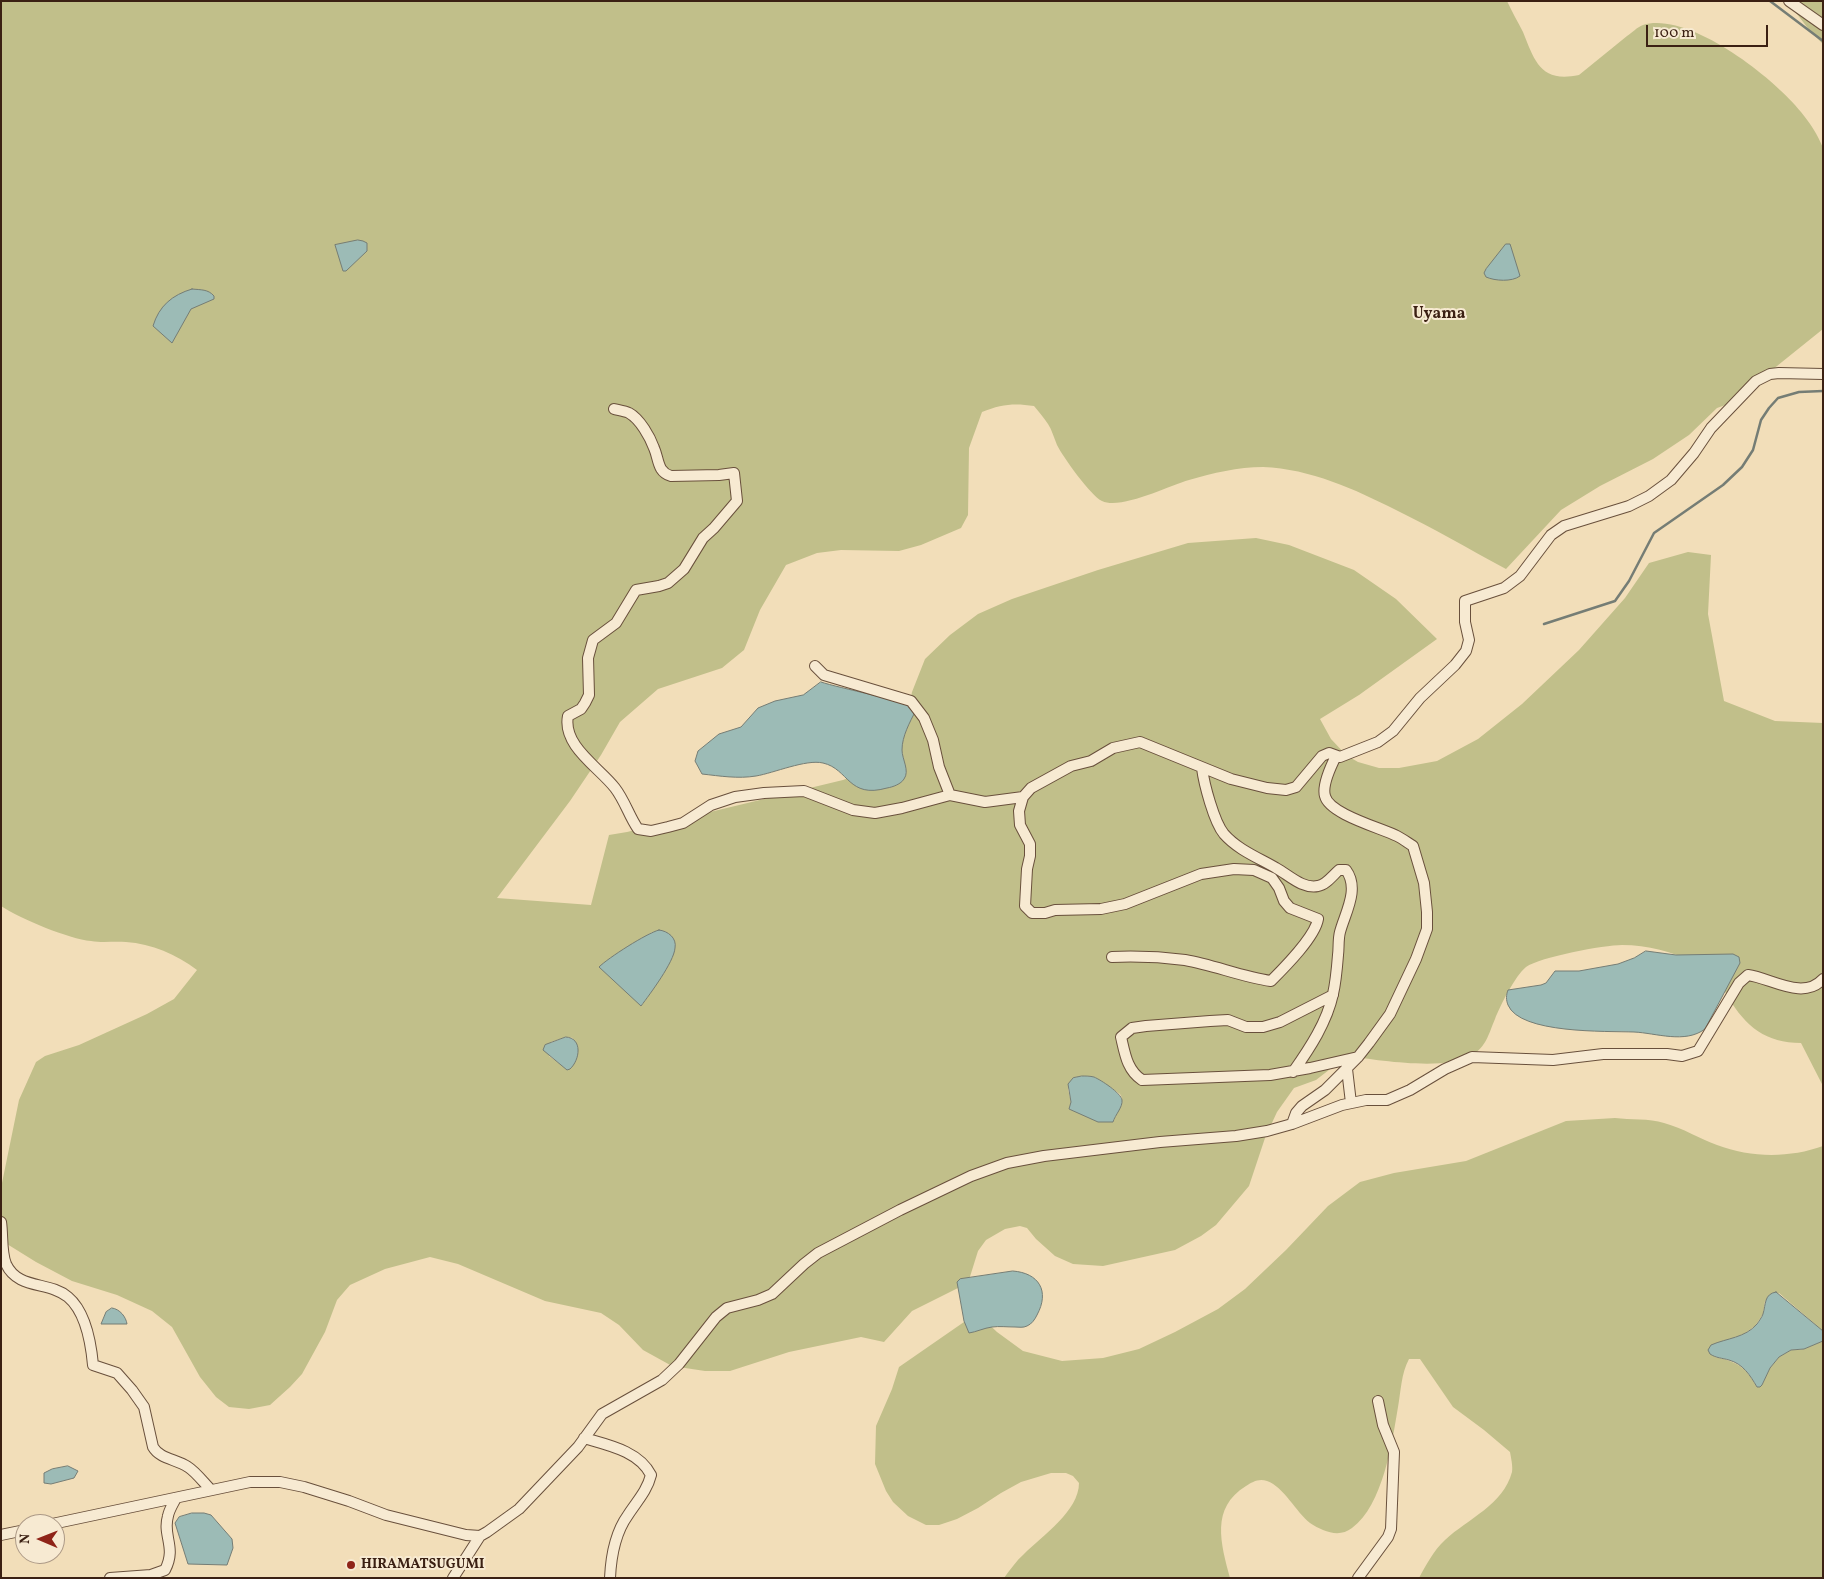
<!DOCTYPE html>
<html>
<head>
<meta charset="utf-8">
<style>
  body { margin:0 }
  #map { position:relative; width:1824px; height:1579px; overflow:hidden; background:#f2deb9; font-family:Vollkorn,serif }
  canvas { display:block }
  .frame { position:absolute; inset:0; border:2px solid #3b2013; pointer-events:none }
  .north { position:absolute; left:15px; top:1514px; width:50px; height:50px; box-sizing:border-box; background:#f7ead2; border:1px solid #ac9986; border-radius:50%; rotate:271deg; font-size:14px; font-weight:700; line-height:20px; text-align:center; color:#3b2013 }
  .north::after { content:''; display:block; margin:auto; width:18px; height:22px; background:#8f2418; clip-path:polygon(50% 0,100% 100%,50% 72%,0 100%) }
  .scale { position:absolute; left:1646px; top:25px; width:122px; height:22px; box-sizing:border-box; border:2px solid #3b2013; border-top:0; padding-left:6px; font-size:15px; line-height:18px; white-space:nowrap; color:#3b2013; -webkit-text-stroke:4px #f7ead2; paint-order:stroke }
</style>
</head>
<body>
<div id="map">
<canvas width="1824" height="1579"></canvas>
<div class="frame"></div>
<div class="north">N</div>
<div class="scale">100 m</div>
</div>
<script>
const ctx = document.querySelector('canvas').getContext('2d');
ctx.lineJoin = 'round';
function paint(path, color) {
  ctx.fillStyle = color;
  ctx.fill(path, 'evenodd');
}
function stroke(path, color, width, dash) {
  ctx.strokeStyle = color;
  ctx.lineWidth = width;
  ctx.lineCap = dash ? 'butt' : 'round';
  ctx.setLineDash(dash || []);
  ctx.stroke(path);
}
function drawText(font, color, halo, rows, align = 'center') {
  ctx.font = font + ' Vollkorn,serif';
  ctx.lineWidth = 4;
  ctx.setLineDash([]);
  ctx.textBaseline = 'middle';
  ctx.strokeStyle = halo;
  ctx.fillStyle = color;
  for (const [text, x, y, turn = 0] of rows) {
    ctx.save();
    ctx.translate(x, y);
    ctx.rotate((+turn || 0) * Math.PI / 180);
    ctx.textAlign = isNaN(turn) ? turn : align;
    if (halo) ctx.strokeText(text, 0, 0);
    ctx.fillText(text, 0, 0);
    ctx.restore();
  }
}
paint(new Path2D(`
  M 1,1 L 1507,1 C 1512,12 1518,22 1523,32 C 1535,62 1541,83 1579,75 C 1595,62 1611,49 1627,36 C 1632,33 1637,27 1643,25 C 1689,11 1774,78 1801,112 C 1810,123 1818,135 1823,148 L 1823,329 L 1731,403 L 1717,408 L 1689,435 L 1653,459 L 1600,486 L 1561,510 L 1506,569 C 1469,549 1433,528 1396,510 C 1354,489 1311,469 1263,467 C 1238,467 1213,473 1189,480 C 1168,486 1121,510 1102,501 C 1091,496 1063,457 1057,445 C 1054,438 1052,430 1048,424 C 1044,418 1039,412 1034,406 C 1015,403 1001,404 982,412 L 969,448 L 968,515 L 961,528 L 921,545 L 899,551 L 841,550 L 817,553 L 786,565 L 760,610 L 744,650 L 722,668 L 658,689 L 620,722 L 601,755 L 570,801 L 497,898 L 591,905 L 609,835 L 627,832 L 843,780 L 877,768 L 902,741 L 912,692 L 925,659 L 950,635 L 978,614 L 1012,599 L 1098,570 L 1188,543 L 1256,538 L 1289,545 L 1354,570 L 1396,599 L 1437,639 L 1359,695 L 1320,719 L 1331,739 L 1346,755 L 1358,762 L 1379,768 L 1399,768 L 1437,761 L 1478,739 L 1522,704 L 1579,650 L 1625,598 L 1649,563 L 1688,552 L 1711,555 L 1708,614 L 1724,701 L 1775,721 L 1823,723 L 1823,1086 L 1801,1043 C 1766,1043 1746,1027 1728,997 C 1723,988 1717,977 1709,969 C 1705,966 1700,964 1695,962 C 1672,952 1648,945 1622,945 C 1604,945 1540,957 1526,967 C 1515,976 1500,1006 1495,1019 C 1488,1035 1487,1046 1471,1056 C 1443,1071 1378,1060 1347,1056 L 1316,1080 L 1294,1088 L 1277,1112 L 1265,1138 L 1249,1186 L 1216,1225 L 1201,1236 L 1175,1250 L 1103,1266 L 1073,1264 L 1055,1256 L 1036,1239 L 1027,1228 L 1020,1226 L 1005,1229 L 986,1240 L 978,1251 L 968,1283 L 912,1311 L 884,1342 L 861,1337 L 789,1352 L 730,1371 L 705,1371 L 672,1366 L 643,1350 L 619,1325 L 601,1313 L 545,1301 L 458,1264 L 430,1257 L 385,1269 L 350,1285 L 337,1300 L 325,1332 L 302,1374 L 290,1387 L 270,1405 L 249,1409 L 229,1407 L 216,1397 L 200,1377 L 172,1327 L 152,1311 L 117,1295 L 72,1281 L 36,1262 L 7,1244 L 1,1219 L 2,1183 L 19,1100 L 36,1062 L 45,1056 L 79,1045 L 147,1014 L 174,999 L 197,970 C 176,954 152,944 126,942 C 114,941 103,943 91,941 C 69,939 21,919 1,906 ZM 652,932 L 661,976 L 641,1006 L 633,945 ZM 566,1037 L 573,1038 L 570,1069 L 567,1069 L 549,1056 L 551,1042 ZM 1082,1076 L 1094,1077 L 1120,1094 L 1122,1098 L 1113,1122 L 1069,1109 L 1071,1102 L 1068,1089 L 1073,1078 Z
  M 1787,1 L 1823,1 L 1823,44 L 1810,31 Z
  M 1615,1118 C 1630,1120 1649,1118 1664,1123 C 1683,1128 1700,1139 1717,1145 C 1751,1158 1790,1158 1823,1146 L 1823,1331 L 1779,1293 L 1765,1301 L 1763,1314 L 1755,1326 L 1744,1334 L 1732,1339 L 1715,1357 C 1737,1362 1745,1366 1757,1387 L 1762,1385 L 1770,1368 L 1779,1357 L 1791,1350 L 1800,1350 L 1823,1341 L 1823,1578 L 1419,1578 C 1426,1565 1434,1550 1445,1540 C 1469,1518 1503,1505 1512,1472 C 1513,1466 1511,1458 1510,1452 L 1484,1430 L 1453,1407 L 1420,1359 L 1409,1359 C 1401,1374 1401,1391 1398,1407 C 1392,1443 1383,1505 1352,1528 C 1343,1535 1333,1534 1323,1530 C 1319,1528 1314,1526 1310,1523 C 1296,1512 1284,1487 1267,1481 C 1259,1478 1252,1482 1246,1486 C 1210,1508 1221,1544 1230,1578 L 1004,1578 C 1010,1570 1016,1561 1024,1554 C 1042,1536 1079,1511 1079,1483 L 1073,1476 L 1066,1473 L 1051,1473 L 1021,1482 L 1001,1493 L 978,1508 L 957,1519 L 939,1525 L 926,1525 L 908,1516 L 893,1502 L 886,1491 L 875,1464 L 876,1426 L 892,1389 L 899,1367 L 977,1313 L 997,1332 L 1023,1351 L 1062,1361 L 1103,1358 L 1139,1349 L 1175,1332 L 1218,1309 L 1245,1289 L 1286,1250 L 1328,1206 L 1360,1182 L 1394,1173 L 1466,1161 L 1566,1121 Z`), '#c1bf8a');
const water = new Path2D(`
  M 358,240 L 363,241 L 367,243 L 367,251 L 346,271 L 343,271 L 335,245 Z
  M 1506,244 L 1510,244 L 1511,247 L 1520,276 C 1512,282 1495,281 1486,277 L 1484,273 L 1486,269 Z
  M 192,289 C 201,290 208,289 214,296 L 214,299 L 191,309 L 172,343 L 153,326 C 159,306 172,295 192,289 Z
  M 821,682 C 838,688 908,701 916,710 C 910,722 902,736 902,750 C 902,759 910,771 904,779 C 901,784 893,787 887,788 C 848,799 849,769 823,763 C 806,759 774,773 756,776 C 738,779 720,776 702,774 L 695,761 L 698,751 L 719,734 L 741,727 L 758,708 L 775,701 L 803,695 Z
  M 659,930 C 668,931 677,938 675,948 C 674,962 650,994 641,1006 L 599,967 C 608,958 647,933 659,930 Z
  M 1646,951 L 1676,955 L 1733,954 L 1739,957 L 1740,963 L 1705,1029 C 1685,1044 1656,1033 1634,1032 C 1606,1031 1520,1034 1508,1005 C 1506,1000 1506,995 1508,990 L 1541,985 L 1546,983 L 1555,971 L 1579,971 L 1618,964 L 1634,958 Z
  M 566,1037 C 583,1038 580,1060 570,1069 L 567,1070 L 543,1050 L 545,1045 Z
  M 1082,1076 C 1086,1076 1090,1076 1094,1077 C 1101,1080 1121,1093 1122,1100 C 1123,1107 1115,1115 1113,1122 L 1098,1122 L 1069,1109 L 1071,1102 L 1068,1084 L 1073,1078 Z
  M 1013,1271 C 1039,1273 1050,1291 1037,1315 C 1035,1319 1032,1324 1027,1326 C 1023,1328 1019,1327 1015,1327 C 1007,1327 999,1326 992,1327 C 984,1328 976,1332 969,1333 L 964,1321 L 957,1282 L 960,1279 Z
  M 1776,1292 L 1823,1331 L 1823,1341 L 1804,1349 L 1791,1350 L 1779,1357 L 1770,1368 L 1762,1385 L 1760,1387 L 1757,1387 C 1750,1375 1743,1364 1729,1360 C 1722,1358 1716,1358 1710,1354 L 1708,1350 L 1711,1345 C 1727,1338 1745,1338 1757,1324 C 1759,1321 1762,1317 1763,1314 C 1766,1304 1764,1294 1776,1292 Z
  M 112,1308 C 120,1309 126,1317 127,1324 L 101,1324 L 106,1312 Z
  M 68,1466 L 78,1471 L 74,1478 L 51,1484 L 44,1483 L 44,1473 L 52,1469 Z
  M 192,1513 L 204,1513 L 211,1515 L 232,1539 L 233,1548 L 227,1565 L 188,1564 L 175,1523 L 179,1517 Z`);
paint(water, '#9cbbb6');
stroke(water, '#757d75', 1);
stroke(new Path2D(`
  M 1770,1 L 1823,41
  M 1544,624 L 1615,601 L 1629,581 L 1654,533 L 1723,485 L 1742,467 L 1753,450 L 1761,420 L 1769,408 L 1778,398 L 1799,392 L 1823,391`), '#757d75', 2.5);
const street = new Path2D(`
  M 1789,1 L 1823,25
  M 614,409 C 618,410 625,411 629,413 C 640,419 650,437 654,448 C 659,459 657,472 671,476 L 719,475 L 734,473 L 737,501 L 714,528 L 703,538 L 684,569 L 668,583 L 659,586 L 636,590 L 616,623 L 593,640 L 588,658 L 589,695 L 585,703 L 581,709 L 568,716 C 562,746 600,768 615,788 C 625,801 629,816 638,829 L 651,831 L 668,827 L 683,823 L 711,805 L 735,797 L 764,793 L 804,791 L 853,810 L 875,813 L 902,808 L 950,795 L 985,802 L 1023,797
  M 815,666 L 824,675 L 911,701 L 924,718 L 933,740 L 939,767 L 950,795
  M 1202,768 C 1204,784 1214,822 1224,834 C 1238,850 1259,858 1276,868 C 1289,875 1302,889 1318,886 C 1326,885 1333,875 1339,870 L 1346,870 C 1360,889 1345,913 1340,932 C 1338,939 1339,948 1338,955 C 1337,968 1336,981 1333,994 C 1327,1022 1310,1048 1293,1072
  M 1112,957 C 1136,956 1161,957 1185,960 C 1214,965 1242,977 1271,981 C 1285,967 1315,937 1318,919 L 1290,908 L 1284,901 L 1279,888 L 1272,878 L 1254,870 L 1234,869 L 1201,874 L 1125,904 L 1101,909 L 1055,910 L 1045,913 L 1032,913 L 1025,906 L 1027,869 L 1030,856 L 1030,844 L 1020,825 L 1019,811 L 1023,797 L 1031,788 L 1071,766 L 1091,761 L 1113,748 L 1140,742 L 1231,779 L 1267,788 L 1286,790 L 1296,787 L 1322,756 L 1329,753 L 1340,757 L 1378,742 L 1393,731 L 1420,698 L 1455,665 L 1466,651 L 1469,640 L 1465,622 L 1465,601 L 1504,588 L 1520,576 L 1551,535 L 1564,526 L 1629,506 L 1649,496 L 1671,480 L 1694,453 L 1711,428 L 1756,381 L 1770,374 L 1779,373 L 1823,374
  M 1333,995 L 1280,1022 L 1263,1027 L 1246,1027 L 1228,1020 L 1210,1021 L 1146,1026 L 1132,1028 L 1121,1037 C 1125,1054 1127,1070 1142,1080 L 1270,1075 L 1310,1068 L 1358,1057
  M 1347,1069 L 1351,1103
  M 1292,1124 L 1296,1113 L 1302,1106 L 1325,1090 L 1358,1057 L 1369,1043 L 1390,1014 L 1416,959 L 1427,929 L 1427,912 L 1424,883 L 1413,846 C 1408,843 1403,839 1397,836 C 1381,828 1329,814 1325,796 C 1322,786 1331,766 1336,756
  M 1,1222 C 3,1235 1,1252 6,1264 C 18,1290 49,1281 68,1297 C 86,1312 91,1343 93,1365 L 117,1373 L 132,1390 L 144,1407 L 153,1447 C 160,1459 176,1459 188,1467 C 196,1472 204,1483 211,1490
  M 584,1438 C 608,1445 639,1451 651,1475 C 647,1491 637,1501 628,1515 C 615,1533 611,1556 610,1578
  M 52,1524 L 250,1482 L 280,1482 L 304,1487 L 349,1501 L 386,1515 L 466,1535 L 480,1536 L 487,1532 L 519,1509 L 578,1447 L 602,1414 L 662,1380 L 679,1364 L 716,1317 L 727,1308 L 758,1300 L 772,1294 L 804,1264 L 818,1253 L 900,1210 L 971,1176 L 1007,1163 L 1044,1156 L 1160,1142 L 1236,1136 L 1267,1131 L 1292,1124 L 1342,1105 L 1366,1100 L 1387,1100 L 1410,1090 L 1445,1069 L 1472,1057 L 1553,1060 L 1603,1054 L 1667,1054 L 1682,1056 L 1698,1051 L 1739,983 L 1748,975 C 1771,978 1803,1001 1823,979
  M 1,1535 L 25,1530
  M 110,1578 L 151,1575 L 165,1570 C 177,1547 162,1536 168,1516 C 169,1510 173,1504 176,1498
  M 453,1578 L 480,1536
  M 1358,1578 L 1388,1537 L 1391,1529 L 1394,1452 L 1383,1425 L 1378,1401`);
stroke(street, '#69503c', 12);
stroke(street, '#f7ead2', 10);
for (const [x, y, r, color] of [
  [351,1565,5,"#8f2418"]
]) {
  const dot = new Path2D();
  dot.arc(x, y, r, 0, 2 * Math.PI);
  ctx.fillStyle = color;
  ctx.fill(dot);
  stroke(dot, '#f7ead2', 2);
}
drawText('bold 14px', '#3b2013', '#f7ead2', [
  ["HIRAMATSUGUMI",361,1565]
], 'left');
drawText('bold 16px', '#3b2013', '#f7ead2', [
  ["Uyama",1439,315]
]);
</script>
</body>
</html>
